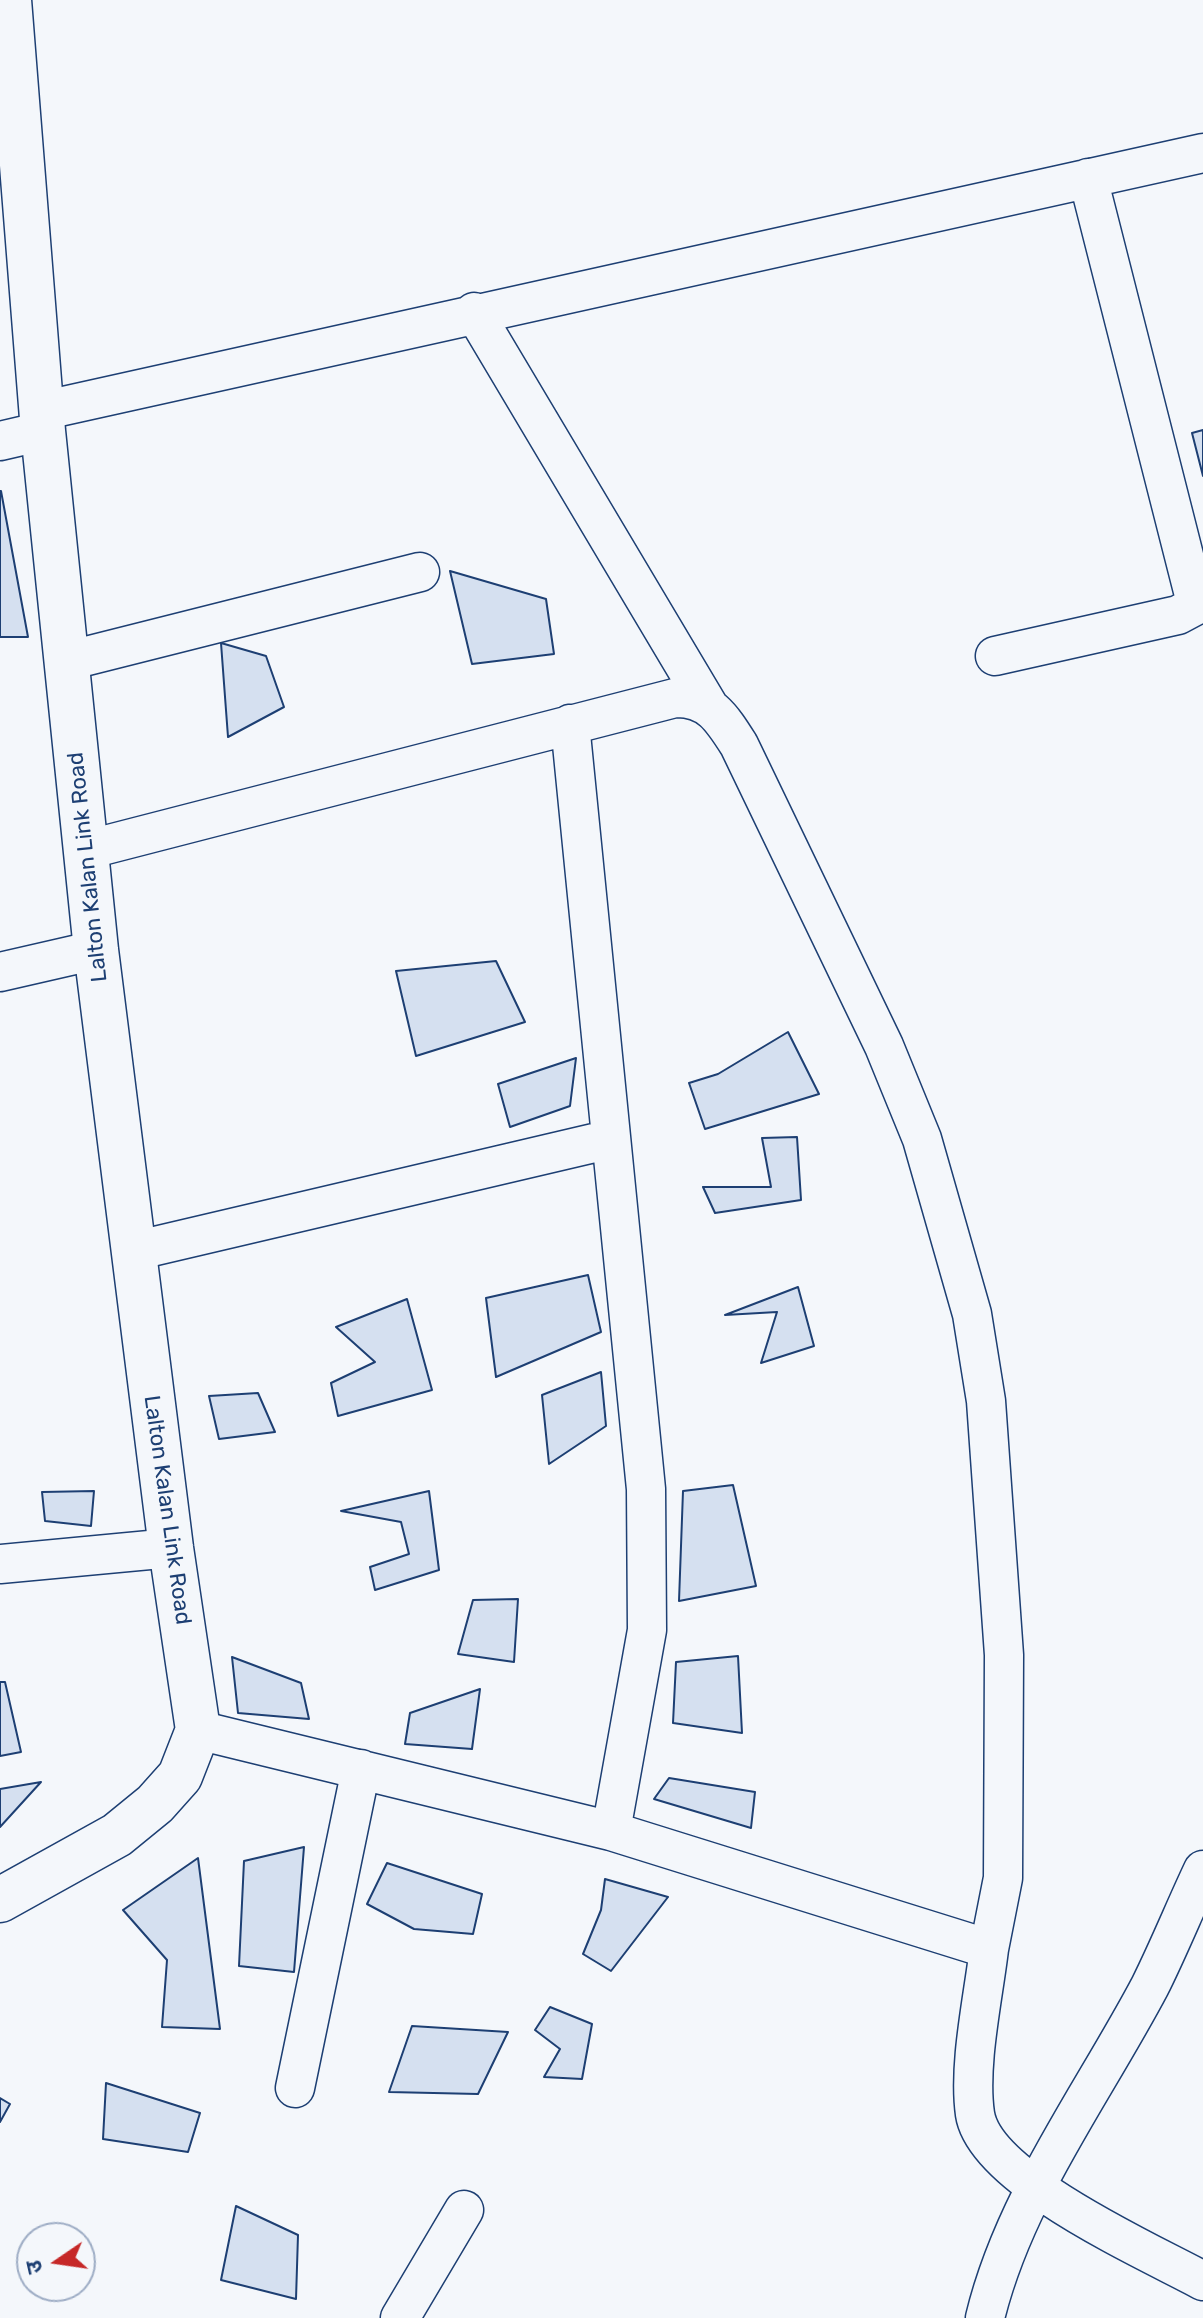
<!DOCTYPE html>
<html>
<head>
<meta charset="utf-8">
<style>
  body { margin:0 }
  #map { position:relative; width:1203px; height:2318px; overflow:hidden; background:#f4f7fb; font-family:Rubik,"Noto Sans Devanagari",sans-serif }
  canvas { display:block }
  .north { position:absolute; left:16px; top:2222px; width:80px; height:80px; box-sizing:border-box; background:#f4f7fb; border:2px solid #9eadc5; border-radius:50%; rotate:257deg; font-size:22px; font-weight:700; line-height:32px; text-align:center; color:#1d3f73 }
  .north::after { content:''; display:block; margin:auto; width:28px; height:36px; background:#c62828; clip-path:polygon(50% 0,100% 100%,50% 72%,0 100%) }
</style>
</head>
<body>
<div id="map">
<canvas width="1203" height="2318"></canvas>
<div class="north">उ</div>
</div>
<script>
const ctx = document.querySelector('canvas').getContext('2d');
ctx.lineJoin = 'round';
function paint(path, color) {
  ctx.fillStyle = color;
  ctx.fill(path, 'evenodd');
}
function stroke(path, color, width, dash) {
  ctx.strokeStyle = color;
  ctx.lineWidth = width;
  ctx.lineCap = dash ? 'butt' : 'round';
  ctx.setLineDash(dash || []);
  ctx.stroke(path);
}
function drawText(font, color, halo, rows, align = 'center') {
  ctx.font = font + ' Rubik,sans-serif';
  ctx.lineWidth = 6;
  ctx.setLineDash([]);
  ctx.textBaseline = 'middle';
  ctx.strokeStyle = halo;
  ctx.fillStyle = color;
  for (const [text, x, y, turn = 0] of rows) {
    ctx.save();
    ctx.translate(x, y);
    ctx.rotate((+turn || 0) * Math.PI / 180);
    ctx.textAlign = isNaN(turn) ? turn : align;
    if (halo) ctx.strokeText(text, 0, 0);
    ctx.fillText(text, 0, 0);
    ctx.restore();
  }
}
const building = new Path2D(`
  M 1203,430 L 1203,476 L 1192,433 Z
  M 0,491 L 1,491 L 28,637 L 0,637 Z
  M 450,571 L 546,599 L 554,654 L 472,664 Z
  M 221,643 L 266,656 L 284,707 L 228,737 Z
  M 496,961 L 525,1022 L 416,1056 L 396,971 Z
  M 788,1032 L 819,1094 L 705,1129 L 689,1083 L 718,1074 Z
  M 576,1058 L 570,1106 L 510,1127 L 498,1084 Z
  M 797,1137 L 801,1200 L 715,1213 L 703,1187 L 771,1187 L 762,1138 Z
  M 588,1275 L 601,1332 L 496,1377 L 486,1298 Z
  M 798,1287 L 814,1346 L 761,1363 L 777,1312 L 725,1315 Z
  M 407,1299 L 432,1390 L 338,1416 L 331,1383 L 375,1362 L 336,1327 Z
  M 601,1372 L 606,1426 L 549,1464 L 542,1395 Z
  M 258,1393 L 275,1432 L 219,1439 L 209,1396 Z
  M 733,1485 L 756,1586 L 679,1601 L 683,1491 Z
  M 94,1491 L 91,1526 L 45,1521 L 42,1492 Z
  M 429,1491 L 439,1570 L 375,1590 L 370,1567 L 409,1554 L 401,1522 L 341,1511 Z
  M 518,1599 L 514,1662 L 458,1654 L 473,1600 Z
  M 738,1656 L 742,1733 L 673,1723 L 676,1662 Z
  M 232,1657 L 301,1683 L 309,1719 L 238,1713 Z
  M 0,1682 L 5,1682 L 21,1752 L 0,1756 Z
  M 480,1689 L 472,1749 L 405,1744 L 410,1713 Z
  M 669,1778 L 755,1792 L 751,1828 L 654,1799 Z
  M 41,1782 L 0,1827 L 0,1789 Z
  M 304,1847 L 294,1972 L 239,1966 L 244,1861 Z
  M 198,1858 L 220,2029 L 162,2027 L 167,1960 L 123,1910 Z
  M 387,1863 L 482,1894 L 473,1934 L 414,1929 L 367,1904 Z
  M 605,1879 L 668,1897 L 611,1971 L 583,1954 L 601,1910 Z
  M 550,2007 L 592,2024 L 582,2079 L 544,2077 L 560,2049 L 535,2030 Z
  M 412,2026 L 508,2032 L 478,2094 L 389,2092 Z
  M 106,2083 L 200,2113 L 188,2152 L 103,2139 Z
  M 0,2098 L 10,2104 L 0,2122 Z
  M 236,2206 L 298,2235 L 296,2299 L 221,2280 Z`);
paint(building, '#d5e0f0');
stroke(building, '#1d3f73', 2);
const street = new Path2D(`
  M 474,312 L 708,705
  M 41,411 L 1203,153
  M 0,441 L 43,431
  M 995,656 L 1178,615 L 1193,607 L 1195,599 L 1088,178
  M 67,661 L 420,572
  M 570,724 L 646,1489 L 647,1630 L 611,1831
  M 86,850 L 675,698 C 709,697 722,718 739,745 L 884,1046 L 922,1139 L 972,1314 L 986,1401 L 1004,1655 L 1003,1878 L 989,1949
  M 0,972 L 96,950
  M 134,1251 L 611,1139
  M 0,1564 L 171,1548
  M 198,1730 L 611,1831 L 989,1949 C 983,1999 968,2065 975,2114 C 985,2179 1148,2251 1203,2281
  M 295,2088 L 361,1769
  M 400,2318 L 464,2210
  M 985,2318 C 1014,2198 1093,2094 1150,1986 C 1169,1948 1185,1908 1203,1870`);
const secondary = new Path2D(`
  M 0,1900 L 117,1835 L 155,1804 L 180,1776 L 198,1730 L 171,1548 L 96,950 L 43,431 L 9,0`);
stroke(street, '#1d3f73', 41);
stroke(secondary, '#1d3f73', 47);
stroke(street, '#f4f7fb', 38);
stroke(secondary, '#f4f7fb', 44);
drawText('22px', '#1d3f73', '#f4f7fb', [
  ["Lalton Kalan Link Road",88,867,-96],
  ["Lalton Kalan Link Road",167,1510,82]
]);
</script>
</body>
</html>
